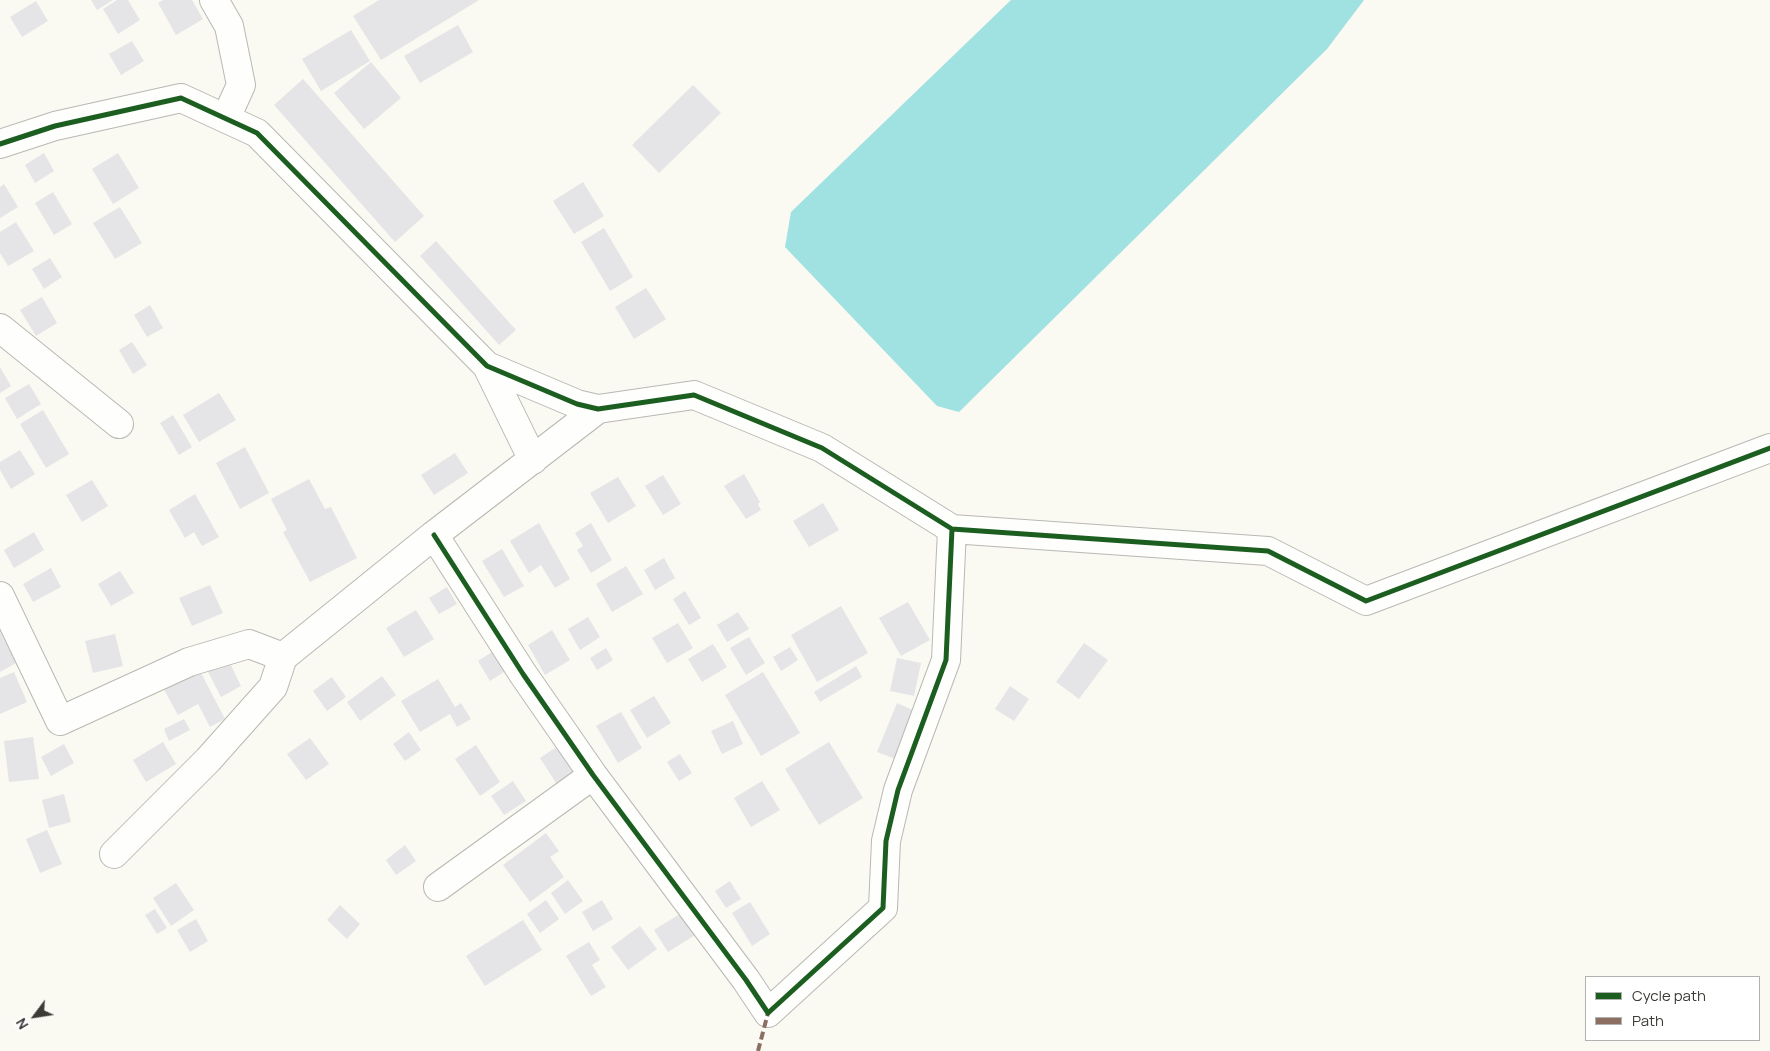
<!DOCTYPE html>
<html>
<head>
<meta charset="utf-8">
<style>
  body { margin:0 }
  #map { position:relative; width:1770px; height:1051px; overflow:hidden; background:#faf9f2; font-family:Manrope,sans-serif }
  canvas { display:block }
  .legend { position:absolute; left:1585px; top:976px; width:175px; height:65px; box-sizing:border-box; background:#fff; border:1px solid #b1b1af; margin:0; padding:6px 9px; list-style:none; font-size:15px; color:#3c3b36 }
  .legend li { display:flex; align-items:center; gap:10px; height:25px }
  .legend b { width:25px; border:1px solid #b1b1af }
  .north { position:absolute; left:10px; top:991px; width:50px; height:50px; -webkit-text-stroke:4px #fff; paint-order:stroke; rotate:239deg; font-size:14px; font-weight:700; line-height:20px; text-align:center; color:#3c3b36 }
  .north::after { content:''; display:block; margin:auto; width:18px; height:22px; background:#3c3b36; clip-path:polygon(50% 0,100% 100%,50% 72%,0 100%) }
</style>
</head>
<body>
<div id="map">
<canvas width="1770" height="1051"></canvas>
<ul class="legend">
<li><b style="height:6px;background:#1b5e20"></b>Cycle path</li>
<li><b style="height:6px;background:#8d6e63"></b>Path</li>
</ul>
<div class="north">N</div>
</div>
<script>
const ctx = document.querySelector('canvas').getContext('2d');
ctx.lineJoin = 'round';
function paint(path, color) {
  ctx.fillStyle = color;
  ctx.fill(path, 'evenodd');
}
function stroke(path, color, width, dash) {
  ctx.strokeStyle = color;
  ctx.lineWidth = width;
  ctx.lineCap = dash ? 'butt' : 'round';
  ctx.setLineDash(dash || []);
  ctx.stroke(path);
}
paint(new Path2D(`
  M 1011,0 L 1364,0 L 1327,49 L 959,412 L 937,406 L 785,247 L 791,212 Z`), '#a0e1e1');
paint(new Path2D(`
  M 91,0 L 113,0 L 97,10 Z
  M 117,0 L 128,0 L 140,20 L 118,34 L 103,9 Z
  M 163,0 L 192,0 L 203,19 L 176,35 L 158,3 Z
  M 379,0 L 479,0 L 381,60 L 353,16 Z
  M 36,1 L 48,21 L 22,37 L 10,17 Z
  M 458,25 L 473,52 L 420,83 L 404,56 Z
  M 351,30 L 370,61 L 321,91 L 302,59 Z
  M 132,41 L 144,61 L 121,75 L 109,54 Z
  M 371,62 L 401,98 L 364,129 L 334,93 Z
  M 303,79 L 424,216 L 395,242 L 274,105 Z
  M 693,85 L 721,113 L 659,173 L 632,145 Z
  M 44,153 L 54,171 L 35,183 L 25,165 Z
  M 118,153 L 139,188 L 113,204 L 92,169 Z
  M 583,182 L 604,216 L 574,234 L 553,201 Z
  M 4,184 L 18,207 L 0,218 L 0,187 Z
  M 53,192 L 72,224 L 54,235 L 35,203 Z
  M 120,207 L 142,243 L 115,259 L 93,223 Z
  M 16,222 L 34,251 L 8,266 L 0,253 L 0,232 Z
  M 604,228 L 633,277 L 610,291 L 581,242 Z
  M 436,241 L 516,330 L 499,345 L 420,256 Z
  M 50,258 L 62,277 L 44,289 L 32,269 Z
  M 646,288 L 666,319 L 634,339 L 615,307 Z
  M 42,297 L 57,323 L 36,336 L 20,310 Z
  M 150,305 L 163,328 L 147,337 L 134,315 Z
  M 132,342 L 147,365 L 133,374 L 119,350 Z
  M 0,367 L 11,386 L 0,393 Z
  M 29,384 L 41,404 L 17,419 L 5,398 Z
  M 219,393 L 236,420 L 199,442 L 183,415 Z
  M 43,410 L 69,454 L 46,468 L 20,424 Z
  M 173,415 L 192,447 L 179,455 L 160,423 Z
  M 245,447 L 269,493 L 240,509 L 216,463 Z
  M 20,450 L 35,474 L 11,489 L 0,470 L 0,462 Z
  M 455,453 L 468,473 L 434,495 L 421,475 Z
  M 744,474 L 760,502 L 758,504 L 761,510 L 746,519 L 724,486 Z
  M 663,475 L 681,504 L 663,515 L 645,486 Z
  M 618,477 L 636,506 L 608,523 L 590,493 Z
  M 309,479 L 325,509 L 331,507 L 357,558 L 310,582 L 283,532 L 287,530 L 271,499 Z
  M 92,480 L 108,506 L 82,522 L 66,495 Z
  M 195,494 L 219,537 L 202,546 L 194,532 L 185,538 L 169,510 Z
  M 823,503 L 839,530 L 809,547 L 793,521 Z
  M 539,523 L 570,579 L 555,588 L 541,565 L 529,573 L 510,541 Z
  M 591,523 L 612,560 L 591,573 L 577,550 L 583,546 L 575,533 Z
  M 34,532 L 44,550 L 14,568 L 4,550 Z
  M 502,549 L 524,586 L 504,597 L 482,561 Z
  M 664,558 L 675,578 L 655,590 L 644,570 Z
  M 626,566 L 643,594 L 612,612 L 596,584 Z
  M 51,568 L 61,587 L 33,602 L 23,584 Z
  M 120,571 L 134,593 L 111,606 L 98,584 Z
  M 210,585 L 223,613 L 192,626 L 179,598 Z
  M 447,587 L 457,604 L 439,614 L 429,598 Z
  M 685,591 L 701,618 L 689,625 L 673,599 Z
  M 908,602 L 930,640 L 901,656 L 879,618 Z
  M 841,606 L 868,653 L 817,682 L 791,635 Z
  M 416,610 L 434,639 L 404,657 L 386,628 Z
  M 738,612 L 749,629 L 727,642 L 717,625 Z
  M 588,617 L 600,637 L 580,650 L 568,629 Z
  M 678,623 L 693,648 L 667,663 L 652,638 Z
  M 552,630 L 570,660 L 545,675 L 528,645 Z
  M 0,632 L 16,663 L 0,672 Z
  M 115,634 L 123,666 L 93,673 L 85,641 Z
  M 749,637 L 765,663 L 746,675 L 730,648 Z
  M 1084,643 L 1108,660 L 1079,699 L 1056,682 Z
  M 713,644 L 727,667 L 702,682 L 688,659 Z
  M 790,647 L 798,660 L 781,671 L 773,657 Z
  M 498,648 L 510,668 L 490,681 L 478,661 Z
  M 606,648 L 613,660 L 597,670 L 590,658 Z
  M 227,657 L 241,686 L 221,697 L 206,668 Z
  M 897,658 L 921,663 L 914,696 L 890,691 Z
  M 856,666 L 862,677 L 820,702 L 814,692 Z
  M 199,669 L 225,719 L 210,727 L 198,704 L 178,715 L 163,688 Z
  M 14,672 L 27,702 L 0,714 L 0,678 Z
  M 763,672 L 800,733 L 761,756 L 725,695 Z
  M 382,676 L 396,695 L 360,721 L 347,702 Z
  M 332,677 L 346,697 L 327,711 L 313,691 Z
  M 438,679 L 455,707 L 461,703 L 471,719 L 457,727 L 450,714 L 420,732 L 401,701 Z
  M 1010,686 L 1029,699 L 1014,721 L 995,709 Z
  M 654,696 L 671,723 L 647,738 L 630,710 Z
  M 897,703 L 917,712 L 898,760 L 877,752 Z
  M 621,712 L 642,748 L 618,763 L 596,726 Z
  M 184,719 L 190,730 L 169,741 L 164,729 Z
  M 733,721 L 743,744 L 722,754 L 711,731 Z
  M 409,732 L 421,750 L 405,761 L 393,744 Z
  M 33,737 L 39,779 L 9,782 L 4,741 Z
  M 310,738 L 329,764 L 306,780 L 287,754 Z
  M 163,742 L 176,764 L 146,782 L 133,760 Z
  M 829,742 L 863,798 L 819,825 L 785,769 Z
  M 64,744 L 74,763 L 51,776 L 41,757 Z
  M 476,745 L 500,782 L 480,796 L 455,759 Z
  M 558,746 L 575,771 L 556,783 L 540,758 Z
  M 680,754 L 692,773 L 679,781 L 667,762 Z
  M 513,781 L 526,801 L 504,815 L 491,796 Z
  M 762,781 L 780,810 L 751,827 L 734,798 Z
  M 64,794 L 71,822 L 49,828 L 42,800 Z
  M 47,830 L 62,864 L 40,873 L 26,839 Z
  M 546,833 L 559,851 L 550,857 L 564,877 L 530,902 L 503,865 Z
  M 405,845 L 416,861 L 396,875 L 386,860 Z
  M 568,880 L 583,901 L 565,914 L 551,893 Z
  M 730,881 L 741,899 L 726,908 L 715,891 Z
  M 176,883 L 194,910 L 171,926 L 153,898 Z
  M 546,900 L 559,919 L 540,933 L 527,914 Z
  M 602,900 L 613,919 L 593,931 L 582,912 Z
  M 750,902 L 770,934 L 752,946 L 732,913 Z
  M 340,905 L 360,924 L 347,939 L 327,920 Z
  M 155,909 L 167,928 L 157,934 L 145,915 Z
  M 683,912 L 697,934 L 668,952 L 654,930 Z
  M 196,919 L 208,941 L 190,952 L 177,930 Z
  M 523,920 L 542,950 L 485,986 L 466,956 Z
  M 640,926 L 657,949 L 628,970 L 611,947 Z
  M 589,942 L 600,960 L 592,965 L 606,987 L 591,996 L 566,956 Z`), '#e5e5e8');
const minor = new Path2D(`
  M 214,0 L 229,26 L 241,85 L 226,118
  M 0,144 L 55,126 L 181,98 L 257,133 L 487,366 L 577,404 L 598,409 L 694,395 L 822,448 L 952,529 L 1268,551 L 1366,601 L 1770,448
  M 0,328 L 119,424
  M 487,366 L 533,460
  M 434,535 L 523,674 L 593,775 L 746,980 L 768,1013 L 883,908 L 886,841 L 898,790 L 946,660 L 952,529
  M 0,596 L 60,721 L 189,662 L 249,644 L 283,657
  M 114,854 L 208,760 L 273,687 L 283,657 L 434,535 L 598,409
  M 438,887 L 593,775`);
stroke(minor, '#b9b8b3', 30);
stroke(minor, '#fefefd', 28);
stroke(new Path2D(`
  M 758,1051 L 768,1013`), '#8d6e63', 4, [8, 4]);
stroke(new Path2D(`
  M 0,144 L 55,126 L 181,98 L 257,133 L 487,366 L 577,404 L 598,409 L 694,395 L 822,448 L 952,529 L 1268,551 L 1366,601 L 1770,448
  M 434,535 L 523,674 L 593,775 L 746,980 L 768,1013 L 883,908 L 886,841 L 898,790 L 946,660 L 952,529`), '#1b5e20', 5);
</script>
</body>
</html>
